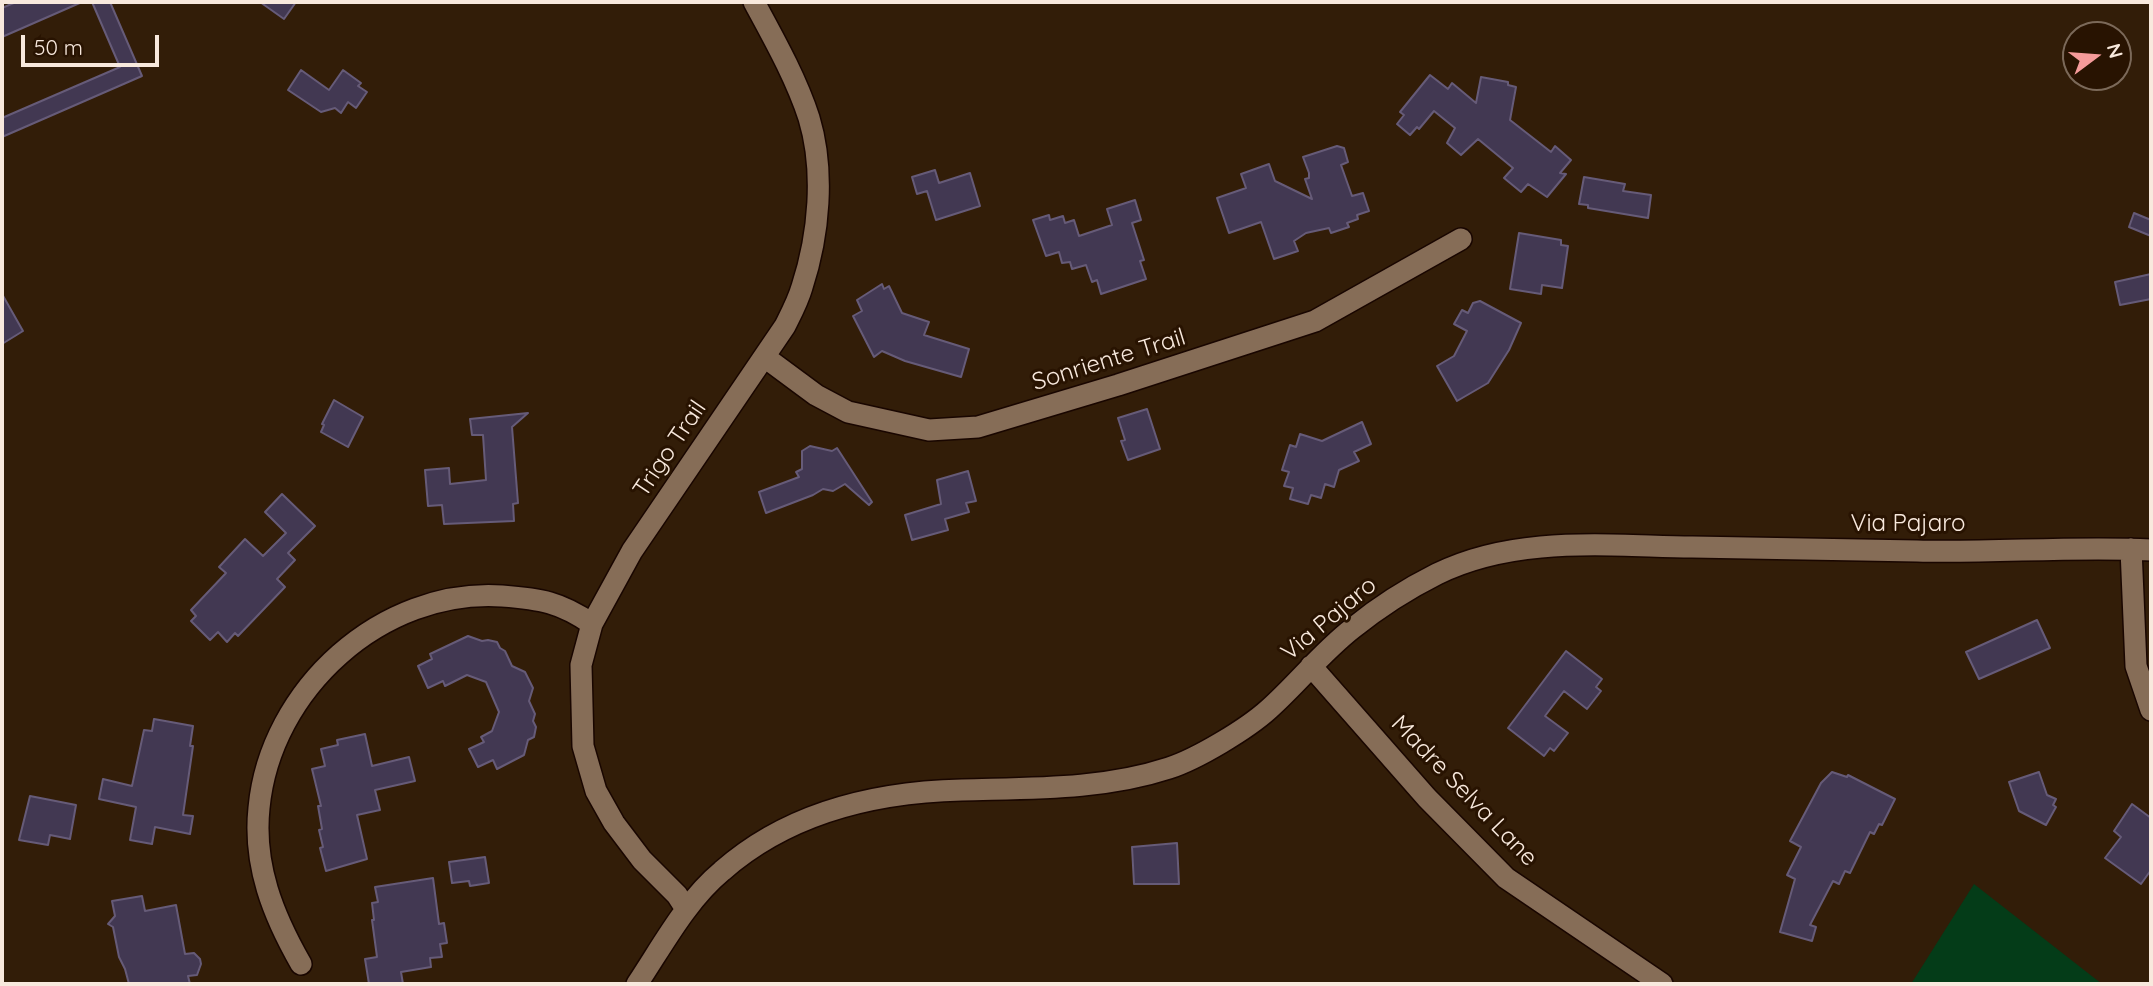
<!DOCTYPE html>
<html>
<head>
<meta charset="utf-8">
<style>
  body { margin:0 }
  #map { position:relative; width:2153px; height:986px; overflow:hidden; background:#321d08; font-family:Quicksand,sans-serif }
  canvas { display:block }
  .frame { position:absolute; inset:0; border:4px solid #f8e9dd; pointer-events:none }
  .north { position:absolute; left:2062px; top:21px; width:70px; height:70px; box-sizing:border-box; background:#281301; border:2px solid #7b6959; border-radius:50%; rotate:74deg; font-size:19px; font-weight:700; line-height:28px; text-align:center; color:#f8e9dd }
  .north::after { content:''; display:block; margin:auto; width:24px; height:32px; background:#f59b9a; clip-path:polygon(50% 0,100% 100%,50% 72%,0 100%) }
  .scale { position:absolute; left:21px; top:35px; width:138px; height:32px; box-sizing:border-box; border:4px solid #f8e9dd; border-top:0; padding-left:9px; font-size:21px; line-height:24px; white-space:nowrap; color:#f8e9dd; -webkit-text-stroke:5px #281301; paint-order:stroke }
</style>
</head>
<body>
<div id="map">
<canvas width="2153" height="986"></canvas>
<div class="frame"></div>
<div class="north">N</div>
<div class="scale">50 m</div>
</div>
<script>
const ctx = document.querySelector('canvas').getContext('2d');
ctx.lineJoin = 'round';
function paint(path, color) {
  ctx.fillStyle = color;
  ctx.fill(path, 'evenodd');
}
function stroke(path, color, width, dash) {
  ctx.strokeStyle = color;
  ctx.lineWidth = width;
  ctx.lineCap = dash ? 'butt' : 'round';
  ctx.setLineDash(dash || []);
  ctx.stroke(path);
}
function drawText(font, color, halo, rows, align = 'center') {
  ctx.font = font + ' Quicksand,sans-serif';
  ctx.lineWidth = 6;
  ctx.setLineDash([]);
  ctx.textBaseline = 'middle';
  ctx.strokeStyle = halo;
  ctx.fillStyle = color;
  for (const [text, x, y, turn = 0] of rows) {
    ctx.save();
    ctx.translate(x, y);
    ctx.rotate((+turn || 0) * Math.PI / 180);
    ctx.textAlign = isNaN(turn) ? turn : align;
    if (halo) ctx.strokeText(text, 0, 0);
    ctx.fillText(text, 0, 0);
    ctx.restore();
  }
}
paint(new Path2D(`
  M 1974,884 L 2102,984 L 1911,984 Z`), '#043c18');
const building = new Path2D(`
  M 16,2 L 82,2 L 2,37 L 2,8 Z
  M 92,2 L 110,2 L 142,76 L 2,137 L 2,118 L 120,67 Z
  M 260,2 L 296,2 L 284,19 Z
  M 301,70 L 329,90 L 343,70 L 361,83 L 358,86 L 367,92 L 356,108 L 348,102 L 341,113 L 335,108 L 321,112 L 288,90 Z
  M 1430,75 L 1448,89 L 1452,83 L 1476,103 L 1481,77 L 1508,82 L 1508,85 L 1516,87 L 1510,120 L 1551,152 L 1555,146 L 1571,160 L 1560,173 L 1566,174 L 1547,197 L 1528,184 L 1521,192 L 1504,178 L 1513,168 L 1478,139 L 1461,155 L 1447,143 L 1455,128 L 1434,111 L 1419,129 L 1417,127 L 1410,135 L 1397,124 L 1404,115 L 1400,112 Z
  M 1337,146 L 1344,148 L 1348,162 L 1341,165 L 1352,196 L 1363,193 L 1369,211 L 1357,215 L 1358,219 L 1347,223 L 1349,227 L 1331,233 L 1329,228 L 1306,233 L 1294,241 L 1298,251 L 1274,259 L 1261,222 L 1229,233 L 1217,198 L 1246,188 L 1241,174 L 1269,164 L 1275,181 L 1312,199 L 1305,179 L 1309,178 L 1309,173 L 1303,157 Z
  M 935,170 L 939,183 L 970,173 L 980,206 L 936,220 L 927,191 L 917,194 L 912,177 Z
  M 1584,177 L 1625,184 L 1623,191 L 1651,195 L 1648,218 L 1588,208 L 1588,205 L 1579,204 Z
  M 1135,200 L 1141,220 L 1132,223 L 1144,260 L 1140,261 L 1146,279 L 1101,294 L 1097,280 L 1092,282 L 1086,265 L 1072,269 L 1070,262 L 1062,263 L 1059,252 L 1046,256 L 1033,220 L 1049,215 L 1050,220 L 1063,216 L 1065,223 L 1074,220 L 1079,236 L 1112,225 L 1107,209 Z
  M 2134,213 L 2151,220 L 2151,236 L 2129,227 Z
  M 1519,233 L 1561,240 L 1561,245 L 1568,246 L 1562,288 L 1542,285 L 1541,294 L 1510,289 Z
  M 2151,274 L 2151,299 L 2120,305 L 2115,282 Z
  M 882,284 L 884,289 L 889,286 L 902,313 L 929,322 L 924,335 L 969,349 L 961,377 L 905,361 L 882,351 L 874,357 L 853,316 L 862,311 L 857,300 Z
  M 2,294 L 23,331 L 2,344 Z
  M 1480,301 L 1521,323 L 1509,350 L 1488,383 L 1457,401 L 1437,366 L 1454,356 L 1467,331 L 1454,324 L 1462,310 L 1468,313 L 1473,303 Z
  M 334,400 L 363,417 L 348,447 L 321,432 L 324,425 L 322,424 Z
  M 1147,409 L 1160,449 L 1128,460 L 1121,441 L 1125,440 L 1118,418 Z
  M 528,413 L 512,427 L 518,503 L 513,504 L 514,521 L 444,524 L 442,505 L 428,506 L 425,470 L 449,468 L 450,484 L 486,480 L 483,435 L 472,435 L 470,419 Z
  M 1362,422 L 1371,444 L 1354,452 L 1359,461 L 1339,470 L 1334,487 L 1325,484 L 1321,498 L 1311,495 L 1308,504 L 1290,499 L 1293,488 L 1284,486 L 1289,472 L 1282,470 L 1290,445 L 1296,447 L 1300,434 L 1322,441 Z
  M 810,446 L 832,451 L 837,448 L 872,502 L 869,505 L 845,484 L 833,491 L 823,489 L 813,495 L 766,513 L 759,492 L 799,477 L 796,472 L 802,469 L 802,451 Z
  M 968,471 L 976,501 L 966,503 L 969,512 L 945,519 L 948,530 L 912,540 L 905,515 L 941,504 L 937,480 Z
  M 282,494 L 315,526 L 288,553 L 295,560 L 277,579 L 285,587 L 238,636 L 235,633 L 227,642 L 218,632 L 210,640 L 191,621 L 196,616 L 191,610 L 226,573 L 219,567 L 245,539 L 263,556 L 286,533 L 265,512 Z
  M 2037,620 L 2050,648 L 1979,679 L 1966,652 Z
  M 468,636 L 482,641 L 488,640 L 497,642 L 500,648 L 505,651 L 512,666 L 525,672 L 533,688 L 529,701 L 535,714 L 533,721 L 536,727 L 534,737 L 528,740 L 524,755 L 497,769 L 493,760 L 478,767 L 469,749 L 484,742 L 481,737 L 492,731 L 499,712 L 486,682 L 467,675 L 445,686 L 443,681 L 428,688 L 418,666 L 432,659 L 430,654 Z
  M 1566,651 L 1602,679 L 1596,687 L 1601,691 L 1587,709 L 1564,691 L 1545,716 L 1568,733 L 1554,751 L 1550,748 L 1544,756 L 1508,728 Z
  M 154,719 L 193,726 L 190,746 L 193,746 L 183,815 L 193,816 L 190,834 L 155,827 L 152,844 L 130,840 L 136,807 L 99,799 L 103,779 L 132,786 L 144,730 L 152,731 Z
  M 365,734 L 372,766 L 409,757 L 415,781 L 375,790 L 380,810 L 357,815 L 367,859 L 326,871 L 320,848 L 323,847 L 319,830 L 322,829 L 318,806 L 321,806 L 312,769 L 325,766 L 321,749 L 338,745 L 337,740 Z
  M 1832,772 L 1847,777 L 1848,775 L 1895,799 L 1882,825 L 1879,824 L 1874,834 L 1870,832 L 1850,873 L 1845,871 L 1839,884 L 1833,881 L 1810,925 L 1816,927 L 1812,941 L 1780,932 L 1795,879 L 1787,875 L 1801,847 L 1790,841 L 1821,783 Z
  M 2039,772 L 2047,795 L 2056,799 L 2053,805 L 2056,807 L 2046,825 L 2019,811 L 2009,782 Z
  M 30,796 L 76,805 L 70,839 L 50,835 L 48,845 L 19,840 Z
  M 2132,804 L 2151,818 L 2151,870 L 2141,884 L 2105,858 L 2121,837 L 2114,831 Z
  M 1177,843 L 1179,884 L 1134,884 L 1132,847 Z
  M 485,857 L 489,883 L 470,886 L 469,881 L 452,883 L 449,862 Z
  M 433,878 L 439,924 L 444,923 L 447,943 L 440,944 L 442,957 L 430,958 L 431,967 L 401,972 L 403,984 L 369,984 L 365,959 L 377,957 L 372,920 L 374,920 L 372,903 L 378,902 L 375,887 Z
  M 142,896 L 145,911 L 176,905 L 185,954 L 194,953 L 200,959 L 201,964 L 197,975 L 188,976 L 190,984 L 129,984 L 125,969 L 119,957 L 113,927 L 108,924 L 115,916 L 112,901 Z`);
paint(building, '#423852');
stroke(building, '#665b78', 2);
const minor = new Path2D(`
  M 766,358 L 816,395 L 848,412 L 929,430 L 978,427 L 1118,385 L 1315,321 L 1461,239
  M 2131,549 L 2136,666 L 2151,710
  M 1311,666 L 1427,798 L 1506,878 L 1662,984
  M 686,909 L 677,895 L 642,860 L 614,823 L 596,791 L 583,746 L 581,665 L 592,624 L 632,551 L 785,326 C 791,314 798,301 802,287 C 819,235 825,171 809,118 C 796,78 774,39 754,2
  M 301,964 C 273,915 253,865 259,808 C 270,689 382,588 502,596 C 541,599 560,602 592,624
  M 637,984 C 663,945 686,901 722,871 C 789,812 875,792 962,790 C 1031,788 1102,790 1169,768 C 1197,759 1247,729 1269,709 C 1298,683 1322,652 1353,628 C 1379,607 1407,589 1437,574 C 1516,535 1607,546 1692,547 C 1767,549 1842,550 1917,551 C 1995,553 2073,546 2151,550`);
stroke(minor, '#190600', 24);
stroke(minor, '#866d57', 21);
drawText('24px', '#f8e9dd', '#281301', [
  ["Sonriente Trail",1109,360,-17],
  ["Trigo Trail",670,449,-56],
  ["Via Pajaro",1908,524],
  ["Via Pajaro",1329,619,-40],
  ["Madre Selva Lane",1464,791,46]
]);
</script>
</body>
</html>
